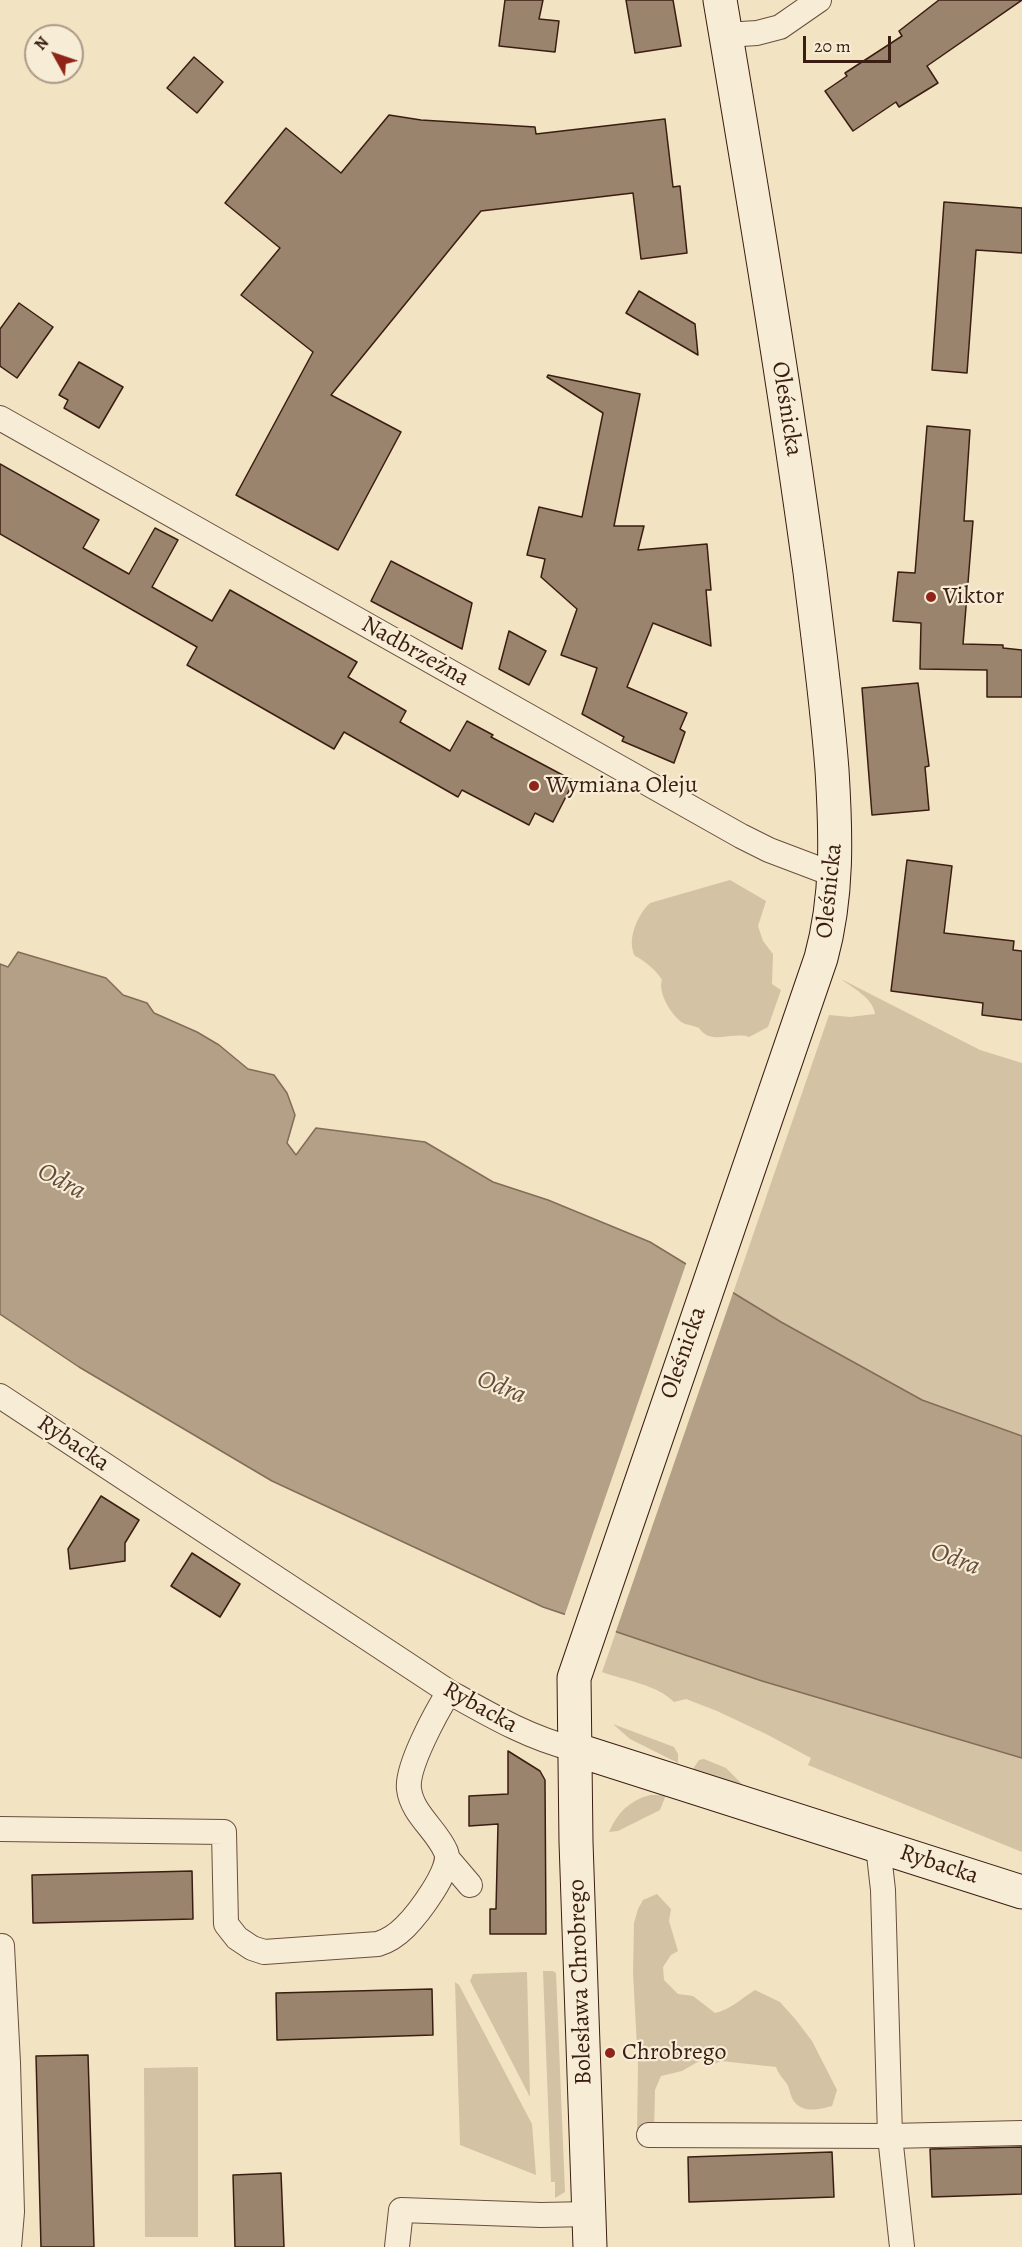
<!DOCTYPE html>
<html>
<head>
<meta charset="utf-8">
<style>
  body { margin:0 }
  #map { position:relative; width:1022px; height:2247px; overflow:hidden; background:#f2e3c2; font-family:Alegreya,serif }
  canvas { display:block }
  .north { position:absolute; left:24px; top:24px; width:60px; height:60px; box-sizing:border-box; background:#f7edd7; border:2px solid #ac9a88; border-radius:50%; rotate:310deg; font-size:16px; font-weight:700; line-height:24px; text-align:center; color:#3b1e12 }
  .north::after { content:''; display:block; margin:auto; width:21px; height:27px; background:#8f2418; clip-path:polygon(50% 0,100% 100%,50% 72%,0 100%) }
  .scale { position:absolute; left:803px; top:36px; width:88px; height:27px; box-sizing:border-box; border:3px solid #3b1e12; border-top:0; padding-left:8px; font-size:18px; line-height:21px; white-space:nowrap; color:#3b1e12; -webkit-text-stroke:4px #f7edd7; paint-order:stroke }
</style>
</head>
<body>
<div id="map">
<canvas width="1022" height="2247"></canvas>
<div class="north">N</div>
<div class="scale">20 m</div>
</div>
<script>
const ctx = document.querySelector('canvas').getContext('2d');
ctx.lineJoin = 'round';
function paint(path, color) {
  ctx.fillStyle = color;
  ctx.fill(path, 'evenodd');
}
function stroke(path, color, width, dash) {
  ctx.strokeStyle = color;
  ctx.lineWidth = width;
  ctx.lineCap = dash ? 'butt' : 'round';
  ctx.setLineDash(dash || []);
  ctx.stroke(path);
}
function drawText(font, color, halo, rows, align = 'center') {
  ctx.font = font + ' Alegreya,serif';
  ctx.lineWidth = 4.5;
  ctx.setLineDash([]);
  ctx.textBaseline = 'middle';
  ctx.strokeStyle = halo;
  ctx.fillStyle = color;
  for (const [text, x, y, turn = 0] of rows) {
    ctx.save();
    ctx.translate(x, y);
    ctx.rotate((+turn || 0) * Math.PI / 180);
    ctx.textAlign = isNaN(turn) ? turn : align;
    if (halo) ctx.strokeText(text, 0, 0);
    ctx.fillText(text, 0, 0);
    ctx.restore();
  }
}
paint(new Path2D(`
  M 730,880 L 766,901 L 758,926 L 763,941 L 773,954 L 772,984 L 781,990 L 768,1027 L 749,1037 C 732,1031 711,1046 699,1028 C 695,1026 690,1025 685,1024 C 673,1019 657,992 662,980 C 657,971 644,960 635,956 C 626,940 638,914 650,903 Z
  M 841,979 L 980,1050 L 1022,1063 L 1022,1436 L 922,1400 L 781,1322 L 733,1293 L 829,1015 L 850,1017 L 875,1014 C 873,998 853,988 841,979 Z
  M 616,1632 L 762,1681 L 1022,1758 L 1022,1852 L 808,1765 L 811,1758 L 768,1735 L 717,1711 L 686,1699 L 674,1702 C 658,1685 624,1680 602,1672 Z
  M 613,1724 L 674,1747 L 678,1754 L 678,1763 L 630,1739 Z
  M 704,1759 L 726,1768 L 744,1786 L 693,1769 L 699,1760 Z
  M 650,1795 L 666,1795 L 660,1810 L 618,1831 L 609,1832 C 617,1813 630,1800 650,1795 Z
  M 657,1894 L 671,1909 L 669,1921 L 678,1951 L 671,1955 L 663,1967 L 664,1980 L 678,1994 L 693,1996 L 715,2013 C 730,2010 742,1998 755,1990 L 780,2002 L 796,2020 L 812,2041 L 837,2090 L 832,2106 C 818,2110 800,2114 792,2098 C 790,2093 789,2087 787,2084 C 782,2077 779,2075 776,2067 L 721,2061 L 712,2065 L 701,2060 L 682,2071 L 661,2076 L 655,2090 L 654,2133 L 637,2134 L 638,2066 L 633,1972 L 634,1923 L 638,1909 L 643,1900 Z
  M 543,1971 L 553,1971 L 556,1973 L 565,2192 L 555,2198 L 555,2182 L 551,2182 Z
  M 527,1972 L 530,2097 L 470,1981 L 473,1974 Z
  M 455,1982 L 459,1985 L 532,2124 L 536,2175 L 460,2145 Z
  M 198,2067 L 198,2237 L 145,2237 L 144,2068 Z`), '#d3c2a4');
const water = new Path2D(`
  M 18,952 L 106,978 L 123,995 L 147,1003 L 154,1013 L 197,1032 L 219,1045 L 248,1069 L 274,1075 L 287,1093 L 295,1115 L 287,1143 L 296,1155 L 316,1128 L 425,1142 L 493,1182 L 548,1200 L 650,1242 L 781,1322 L 922,1400 L 1022,1436 L 1022,1758 L 762,1681 L 543,1607 L 272,1481 L 79,1367 L 0,1314 L 0,964 L 8,967 Z`);
paint(water, '#b4a086');
stroke(water, '#846c58', 1.5);
paint(new Path2D(`
  M 687,1261 L 734,1290 L 615,1634 L 564,1617 Z`), '#f2e3c2');
const building = new Path2D(`
  M 505,0 L 543,0 L 539,19 L 559,21 L 555,52 L 499,46 Z
  M 626,0 L 673,0 L 681,46 L 635,53 Z
  M 939,0 L 1022,0 L 927,66 L 938,83 L 899,107 L 896,102 L 853,131 L 825,91 L 847,76 L 845,73 L 902,36 L 899,31 Z
  M 194,57 L 223,82 L 197,113 L 167,88 Z
  M 389,115 L 421,120 L 535,127 L 536,134 L 665,119 L 673,187 L 680,186 L 687,253 L 641,259 L 633,193 L 481,211 L 331,395 L 401,432 L 338,550 L 236,495 L 313,352 L 241,295 L 280,248 L 225,203 L 286,128 L 341,173 Z
  M 944,202 L 1022,208 L 1022,253 L 976,250 L 967,373 L 932,370 Z
  M 639,291 L 695,324 L 698,355 L 626,313 Z
  M 19,303 L 53,327 L 17,378 L 0,366 L 0,329 Z
  M 79,362 L 123,387 L 99,428 L 64,408 L 68,400 L 59,395 Z
  M 548,375 L 640,394 L 614,526 L 644,526 L 638,550 L 707,544 L 711,590 L 706,590 L 711,646 L 653,623 L 627,687 L 687,713 L 680,729 L 685,732 L 674,763 L 622,741 L 624,737 L 582,714 L 597,668 L 561,655 L 577,609 L 541,577 L 545,559 L 527,555 L 539,507 L 582,517 L 603,413 L 547,377 Z
  M 927,426 L 970,430 L 964,521 L 973,521 L 963,644 L 1003,645 L 1003,648 L 1022,650 L 1022,697 L 987,697 L 987,670 L 920,669 L 921,623 L 893,621 L 898,572 L 915,573 Z
  M 0,464 L 99,520 L 83,548 L 129,574 L 155,528 L 178,540 L 152,587 L 212,621 L 230,590 L 357,662 L 348,677 L 406,711 L 400,722 L 450,751 L 467,721 L 493,735 L 491,737 L 574,781 L 553,822 L 535,813 L 529,825 L 462,790 L 458,797 L 344,732 L 334,749 L 187,665 L 197,647 L 0,534 Z
  M 391,561 L 472,603 L 462,649 L 371,601 Z
  M 509,631 L 546,651 L 529,685 L 499,669 Z
  M 918,683 L 929,766 L 925,767 L 929,810 L 872,815 L 862,688 Z
  M 907,860 L 952,866 L 944,933 L 1014,941 L 1013,950 L 1022,951 L 1022,1020 L 982,1015 L 983,1003 L 891,991 Z
  M 101,1496 L 139,1520 L 125,1543 L 125,1561 L 70,1569 L 68,1549 Z
  M 192,1553 L 240,1584 L 220,1617 L 171,1586 Z
  M 508,1751 L 540,1771 L 545,1780 L 546,1934 L 490,1934 L 490,1909 L 496,1909 L 498,1824 L 469,1826 L 469,1796 L 508,1794 Z
  M 192,1871 L 193,1919 L 33,1923 L 32,1875 Z
  M 432,1989 L 433,2035 L 277,2040 L 276,1993 Z
  M 88,2055 L 94,2247 L 41,2247 L 36,2056 Z
  M 1022,2147 L 1022,2194 L 932,2197 L 930,2149 Z
  M 832,2152 L 834,2197 L 689,2202 L 688,2157 Z
  M 281,2173 L 284,2247 L 235,2247 L 233,2175 Z`);
paint(building, '#9a846e');
stroke(building, '#3b1e12', 1.5);
const street = new Path2D(`
  M 726,35 L 757,33 L 780,27 L 819,0
  M 0,418 L 741,836 L 769,850 L 835,875
  M 0,1396 L 449,1692 C 490,1715 529,1738 574,1749
  M 0,1829 L 224,1832 L 226,1924 L 237,1938 L 252,1948 L 264,1952 L 378,1944 C 388,1941 398,1934 405,1927 C 417,1915 453,1869 446,1852 C 437,1830 412,1814 409,1789 C 406,1767 437,1711 449,1692
  M 878,1846 L 883,1890 L 890,2136 L 902,2247
  M 447,1858 L 470,1885
  M 2,1946 L 8,2063 L 12,2212 L 9,2247
  M 649,2135 L 890,2136 L 1022,2133
  M 397,2247 L 401,2210 L 541,2215 L 590,2214`);
const secondary = new Path2D(`
  M 574,1749 L 1022,1892
  M 590,2247 L 576,1842 L 574,1678 L 821,958 C 838,896 836,834 832,770 C 827,704 818,638 810,572 C 784,381 752,190 720,0`);
stroke(street, '#694f3e', 26);
stroke(secondary, '#3b1e12', 35);
stroke(street, '#f7edd7', 24);
stroke(secondary, '#f7edd7', 33);
for (const [x, y, r, color] of [
  [931,597,6,"#8f2418"],
  [534,786,6,"#8f2418"],
  [610,2053,6,"#8f2418"]
]) {
  const dot = new Path2D();
  dot.arc(x, y, r, 0, 2 * Math.PI);
  ctx.fillStyle = color;
  ctx.fill(dot);
  stroke(dot, '#f7edd7', 2);
}
drawText('24px', '#3b1e12', '#f7edd7', [
  ["Oleśnicka",786,409,81],
  ["Nadbrzeżna",415,652,29],
  ["Oleśnicka",830,891,-84],
  ["Oleśnicka",684,1353,-71],
  ["Rybacka",73,1444,34],
  ["Rybacka",480,1708,29],
  ["Rybacka",939,1865,18],
  ["Bolesława Chrobrego",581,1982,-92]
]);
drawText('24px', '#3b1e12', '#f7edd7', [
  ["Viktor",943,597],
  ["Wymiana Oleju",546,786],
  ["Chrobrego",622,2053]
], 'left');
drawText('italic 26px', '#654c3b', '#f7edd7', [
  ["Odra",61,1182,28],
  ["Odra",501,1388,22],
  ["Odra",955,1560,20]
]);
</script>
</body>
</html>
